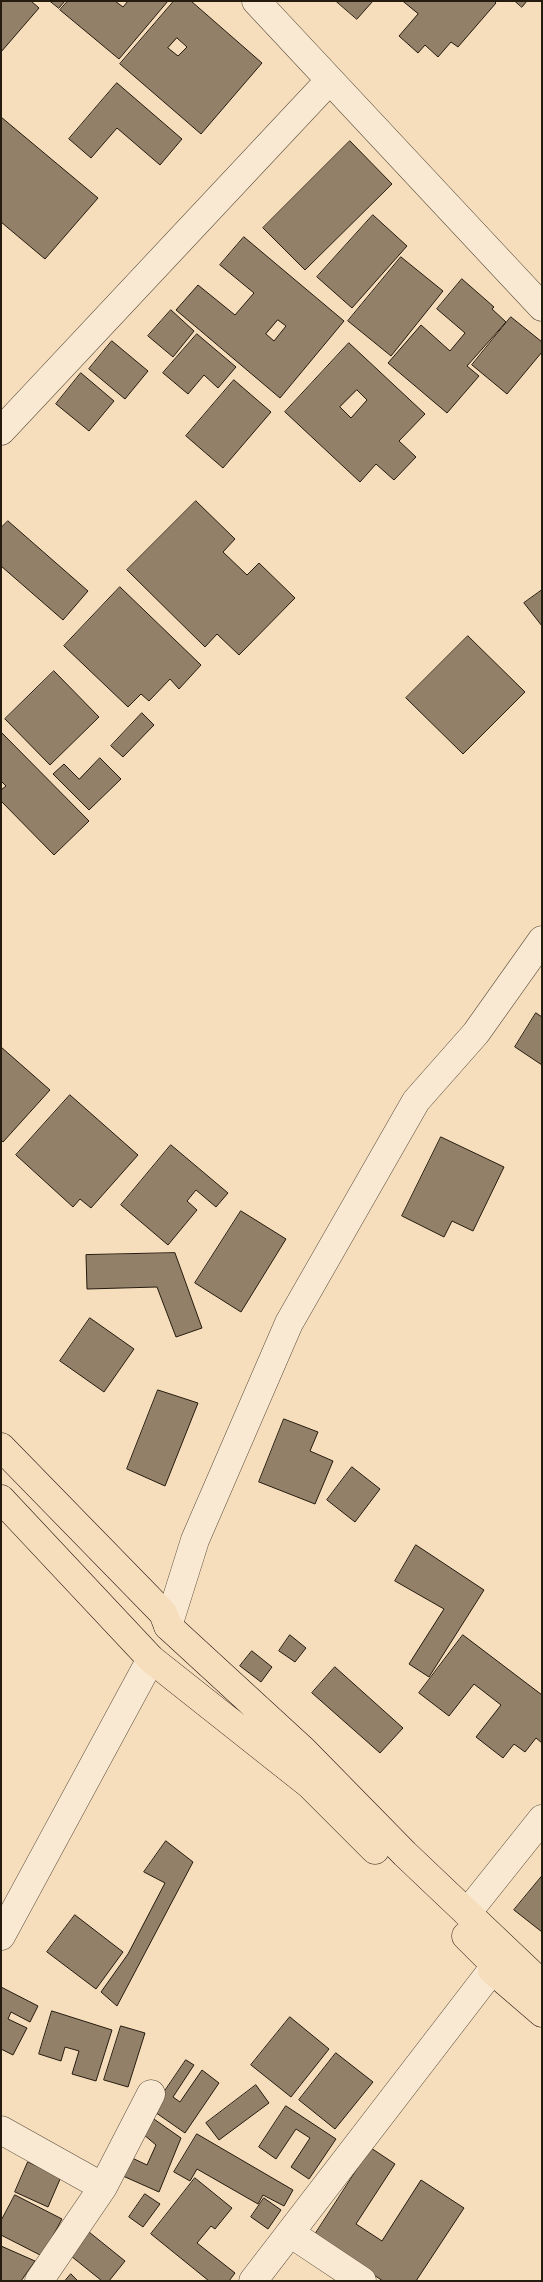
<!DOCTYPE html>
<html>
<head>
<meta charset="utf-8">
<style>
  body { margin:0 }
  #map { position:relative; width:543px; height:2282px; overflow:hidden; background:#f6ddbc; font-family:"Gentium Book Plus",serif }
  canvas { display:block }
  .frame { position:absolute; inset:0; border:2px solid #251b0f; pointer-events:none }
</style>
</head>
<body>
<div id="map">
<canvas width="543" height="2282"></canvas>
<div class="frame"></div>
</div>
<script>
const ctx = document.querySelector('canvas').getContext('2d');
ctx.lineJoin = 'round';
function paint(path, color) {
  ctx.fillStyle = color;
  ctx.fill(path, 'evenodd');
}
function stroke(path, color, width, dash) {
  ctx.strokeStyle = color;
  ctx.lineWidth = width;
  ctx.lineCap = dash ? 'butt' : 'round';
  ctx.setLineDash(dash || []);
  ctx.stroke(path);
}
const building = new Path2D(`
  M 1,1 L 31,1 L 39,8 L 1,52 Z
  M 50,1 L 65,1 L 59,8 Z
  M 68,1 L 115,1 L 123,7 L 128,1 L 168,1 L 119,59 L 60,10 Z
  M 174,1 L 191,1 L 262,63 L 201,134 L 120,64 ZM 177,38 L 187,47 L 178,56 L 168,48 Z
  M 336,1 L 373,1 L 357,19 Z
  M 403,1 L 494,1 L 496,3 L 458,47 L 451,42 L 438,57 L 425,45 L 418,53 L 399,36 L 418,14 Z
  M 515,1 L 527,1 L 522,7 Z
  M 117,83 L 182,139 L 160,165 L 117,128 L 91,158 L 69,139 Z
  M 1,117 L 98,198 L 45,259 L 1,222 Z
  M 350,141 L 392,184 L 305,270 L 263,228 Z
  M 373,215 L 407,246 L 352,308 L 317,277 Z
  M 244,237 L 344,321 L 280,398 L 176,310 L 198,285 L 235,315 L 254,293 L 220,265 ZM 278,320 L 286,326 L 274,341 L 266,334 Z
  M 401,257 L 443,291 L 391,356 L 348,321 Z
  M 462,279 L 494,307 L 492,309 L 506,322 L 467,366 L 479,376 L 447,413 L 388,363 L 421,325 L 450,351 L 465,333 L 437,309 Z
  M 171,310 L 194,331 L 173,357 L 148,336 Z
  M 511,317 L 542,342 L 542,352 L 507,394 L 472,365 Z
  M 197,334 L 236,367 L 218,388 L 204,375 L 188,394 L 163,373 Z
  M 112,341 L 148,371 L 125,399 L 89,369 Z
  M 349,343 L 425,414 L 399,441 L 416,457 L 394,480 L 376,464 L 360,482 L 285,412 ZM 357,390 L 367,400 L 351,418 L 340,407 Z
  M 81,373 L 114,401 L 89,431 L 56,404 Z
  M 234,380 L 271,412 L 223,468 L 186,436 Z
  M 196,501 L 235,539 L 223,552 L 247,575 L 259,563 L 295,598 L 239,655 L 217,634 L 205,647 L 127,570 Z
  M 8,521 L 88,591 L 63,620 L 1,566 L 1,528 Z
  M 120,587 L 201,665 L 179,689 L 170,679 L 149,701 L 141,694 L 128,707 L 64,646 Z
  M 542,590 L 542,626 L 524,603 Z
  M 468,636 L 525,692 L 463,754 L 406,698 Z
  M 54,671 L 99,717 L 50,765 L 5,719 Z
  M 142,713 L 154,725 L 123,757 L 111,746 Z
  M 1,732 L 89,821 L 54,855 L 1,801 L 1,790 L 6,786 L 1,781 Z
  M 100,758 L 121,779 L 89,810 L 53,774 L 64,764 L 79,779 Z
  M 536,1013 L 542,1017 L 542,1065 L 515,1047 Z
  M 1,1047 L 50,1090 L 3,1142 L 1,1140 Z
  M 70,1095 L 138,1155 L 91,1208 L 80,1199 L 73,1207 L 16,1155 Z
  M 441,1137 L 504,1167 L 473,1231 L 452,1221 L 444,1237 L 402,1216 Z
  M 171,1145 L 228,1193 L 216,1207 L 196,1190 L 187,1201 L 197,1210 L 168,1245 L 121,1205 Z
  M 241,1211 L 286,1239 L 241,1312 L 195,1283 Z
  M 175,1253 L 202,1328 L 176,1337 L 157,1287 L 87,1289 L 86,1255 Z
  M 90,1318 L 134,1349 L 104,1392 L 60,1361 Z
  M 158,1390 L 198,1403 L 165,1486 L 127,1469 Z
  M 284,1419 L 318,1432 L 310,1451 L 333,1461 L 315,1504 L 259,1482 Z
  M 352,1467 L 380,1489 L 355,1522 L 327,1500 Z
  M 416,1545 L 484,1590 L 429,1677 L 409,1664 L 444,1609 L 395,1581 Z
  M 290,1635 L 306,1648 L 295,1662 L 279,1651 Z
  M 463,1635 L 542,1695 L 542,1743 L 536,1738 L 525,1752 L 514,1744 L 503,1758 L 476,1737 L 501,1705 L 474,1684 L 449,1716 L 419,1693 Z
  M 252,1651 L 272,1667 L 261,1682 L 240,1666 Z
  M 335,1667 L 403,1728 L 380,1753 L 312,1693 Z
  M 166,1841 L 193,1862 L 117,2006 L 101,1992 L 128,1954 L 165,1883 L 144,1872 Z
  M 542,1876 L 542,1932 L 514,1910 Z
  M 75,1915 L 123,1952 L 96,1989 L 47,1952 Z
  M 1,1987 L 38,2006 L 30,2022 L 11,2012 L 8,2019 L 27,2028 L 13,2055 L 1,2049 Z
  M 52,2011 L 112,2030 L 96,2081 L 72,2074 L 79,2051 L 65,2047 L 61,2061 L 39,2054 Z
  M 290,2017 L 329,2049 L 291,2097 L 251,2065 Z
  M 121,2026 L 145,2033 L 128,2087 L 104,2080 Z
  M 336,2053 L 373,2082 L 335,2129 L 299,2100 Z
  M 186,2060 L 194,2065 L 173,2097 L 180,2102 L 202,2070 L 219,2083 L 185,2133 L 152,2110 Z
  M 256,2085 L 269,2103 L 219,2140 L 206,2123 Z
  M 286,2106 L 336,2139 L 309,2179 L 291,2167 L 310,2138 L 296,2129 L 276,2159 L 259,2147 Z
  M 151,2117 L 181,2138 L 159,2192 L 123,2176 L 130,2157 L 147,2165 L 156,2145 L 143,2134 Z
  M 197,2134 L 293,2190 L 284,2206 L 263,2195 L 258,2204 L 197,2169 L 190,2181 L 174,2172 Z
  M 371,2148 L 395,2164 L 356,2224 L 382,2241 L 421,2180 L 464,2208 L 416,2281 L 383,2281 L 314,2236 Z
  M 28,2162 L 61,2177 L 48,2207 L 15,2192 Z
  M 195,2178 L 232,2208 L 215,2229 L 211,2226 L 197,2243 L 235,2273 L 229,2281 L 209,2281 L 151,2234 Z
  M 145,2194 L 160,2204 L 143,2227 L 129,2217 Z
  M 15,2195 L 62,2219 L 42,2256 L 1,2235 L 1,2221 Z
  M 264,2198 L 281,2210 L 268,2229 L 251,2217 Z
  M 89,2232 L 125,2261 L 109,2281 L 102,2281 L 71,2256 Z
  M 1,2246 L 35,2261 L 21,2281 L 1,2281 Z
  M 71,2274 L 78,2281 L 65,2281 Z`);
paint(building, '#928069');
stroke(building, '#251b0f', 1);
const minor = new Path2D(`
  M 256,1 L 542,307
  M 1,431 L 329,81
  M 168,1626 L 195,1540 L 289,1323 L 416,1101 L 476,1033 L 542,940
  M 467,1913 L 542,1819
  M 1,1936 L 151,1659
  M 1,2130 L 103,2187
  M 290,2233 L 362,2281
  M 39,2281 L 103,2187 L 151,2094
  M 253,2281 L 492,1970`);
const primary = new Path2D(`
  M 1,1447 L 163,1613 L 168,1626 L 303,1750 L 405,1854 L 542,1984
  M 1,1499 L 151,1659 L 310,1785 L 375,1850
  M 466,1936 L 492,1962 L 492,1970 L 542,2013`);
stroke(minor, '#594c3a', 29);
stroke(primary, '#251b0f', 29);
stroke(minor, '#f9e9d3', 28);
stroke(primary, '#f6ddbc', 28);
</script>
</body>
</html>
